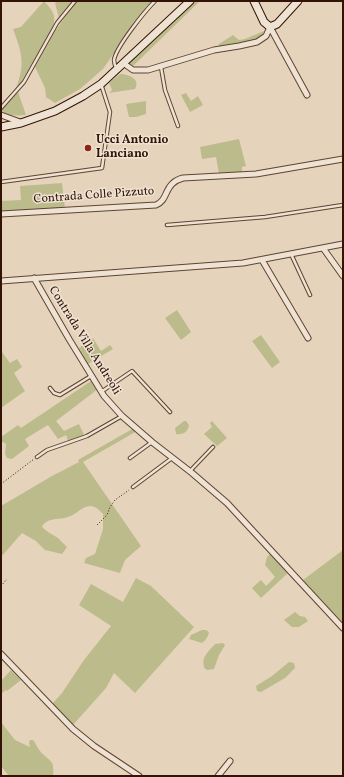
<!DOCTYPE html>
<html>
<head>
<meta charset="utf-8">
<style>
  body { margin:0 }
  #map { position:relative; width:344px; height:777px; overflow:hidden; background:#e5d4bb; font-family:Vollkorn,serif }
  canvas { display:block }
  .frame { position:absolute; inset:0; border:2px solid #331305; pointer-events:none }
</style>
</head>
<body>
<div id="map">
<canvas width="344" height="777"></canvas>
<div class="frame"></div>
</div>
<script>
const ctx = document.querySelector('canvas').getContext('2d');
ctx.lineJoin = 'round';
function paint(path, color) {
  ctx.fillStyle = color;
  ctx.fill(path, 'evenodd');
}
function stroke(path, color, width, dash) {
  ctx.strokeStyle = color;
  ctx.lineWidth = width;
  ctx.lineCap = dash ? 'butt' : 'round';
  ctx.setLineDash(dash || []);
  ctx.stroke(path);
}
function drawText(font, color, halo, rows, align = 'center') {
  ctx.font = font + ' Vollkorn,serif';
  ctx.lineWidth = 3;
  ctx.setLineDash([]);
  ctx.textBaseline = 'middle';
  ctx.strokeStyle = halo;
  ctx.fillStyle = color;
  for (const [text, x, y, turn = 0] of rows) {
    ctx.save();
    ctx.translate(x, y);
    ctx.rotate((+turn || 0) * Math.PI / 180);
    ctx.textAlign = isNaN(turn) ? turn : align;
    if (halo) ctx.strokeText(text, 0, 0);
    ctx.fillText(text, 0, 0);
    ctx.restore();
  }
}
paint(new Path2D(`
  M 44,1 C 52,10 57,15 53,28 L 15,92 C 25,64 23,56 13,29 L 21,27 Z
  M 57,1 L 72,1 L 59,18 L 55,3 Z
  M 77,1 L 153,1 L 147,6 L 103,69 L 80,89 L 55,103 L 46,97 L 45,88 L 35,67 L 55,31 Z
  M 196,1 L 200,1 L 133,66 L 138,69 L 132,68 L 127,65 Z
  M 264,31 C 260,44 231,46 218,48 L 219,44 L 233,35 L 239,40 L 245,39 Z
  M 120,74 C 128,74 141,79 135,89 L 109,93 L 112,90 L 109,83 Z
  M 18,92 L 26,115 C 17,116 8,116 1,110 Z
  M 186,93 L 191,101 L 198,96 L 203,105 L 190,112 L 181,95 Z
  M 146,101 L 146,114 L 136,117 L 129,117 L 126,104 Z
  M 239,139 L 246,166 L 242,167 L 242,173 L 219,174 L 216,157 L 202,159 L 200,147 Z
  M 62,183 L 65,209 L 1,212 L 1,201 L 21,200 L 20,186 Z
  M 177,310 L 191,332 L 181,340 L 165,318 Z
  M 261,335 L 280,362 L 272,368 L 252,341 Z
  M 93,338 L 101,351 L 110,345 L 113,349 L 88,364 L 79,348 Z
  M 2,352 L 10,363 L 17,359 L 22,367 L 14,373 L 25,391 L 1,408 L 1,353 Z
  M 91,381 L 98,389 L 56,421 L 64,431 L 79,424 L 84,435 L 68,441 L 66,435 L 58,439 L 48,425 L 25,439 L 29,446 L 12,459 L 7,458 L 5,454 L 6,444 L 1,441 L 1,437 L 18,425 L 21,428 Z
  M 184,421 L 186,421 L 189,425 C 188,432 183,435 176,434 L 175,428 Z
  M 212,421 L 227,438 L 217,446 L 204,434 L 212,427 L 210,423 Z
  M 134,428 L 137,431 L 83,462 L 141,546 L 125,560 L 120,573 L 84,563 L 86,558 L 95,554 L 103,529 L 103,514 C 99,510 96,506 90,506 C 82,506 76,515 68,517 C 59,520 47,517 42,527 L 48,532 L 58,538 L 67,547 L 62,554 L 45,550 L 36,541 L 22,533 L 1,557 L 1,506 L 52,476 L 79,462 L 78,460 Z
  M 343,550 L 343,623 L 303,580 Z
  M 271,553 L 289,572 L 261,598 L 252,588 L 261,580 L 266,586 L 275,577 L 265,565 L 267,557 Z
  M 136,578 L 151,586 L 194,627 L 135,693 L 114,673 L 106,688 L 73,725 L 52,704 L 62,693 L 84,660 L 111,626 L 79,605 L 91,584 L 123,602 Z
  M 295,612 L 300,616 L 305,617 L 308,621 L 299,627 L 292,627 L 284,620 Z
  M 202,630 L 206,630 L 209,632 C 208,637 206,640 202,643 L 189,639 L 191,635 Z
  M 223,643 L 225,645 L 219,655 L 214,669 L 208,670 L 205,669 C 200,658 208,652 215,644 Z
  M 289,662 L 294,663 L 295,668 L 285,678 L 261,692 L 257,691 L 256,686 L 272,676 Z
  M 11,670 L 21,680 L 7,691 L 6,690 L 1,694 L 1,681 Z
  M 1,722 L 15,740 L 30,747 L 29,743 L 30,740 L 33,740 C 36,743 37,748 40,751 C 49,762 55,758 53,776 L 9,776 L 1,766 Z`), '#bcbb8b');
const lane = new Path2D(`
  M 161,67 L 165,90 L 178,126
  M 117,69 C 115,66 114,63 114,60 C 116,47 145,11 155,1
  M 1,108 L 24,82 L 57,23 L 75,1
  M 1,182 L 102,168 L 110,112 L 101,84
  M 167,225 L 265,217 L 343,205
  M 291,254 L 310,295
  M 50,388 L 54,393 L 60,395 L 91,376
  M 101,392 L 132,371 L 170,412
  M 37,457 L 47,450 L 87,436 L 122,416
  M 130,458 L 152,442
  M 190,471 L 213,447
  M 133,487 L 172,458`);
const street = new Path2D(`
  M 270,27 L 307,95
  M 123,63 L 133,70 L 148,70 L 214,50 L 239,46 L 257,42 L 266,36 L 270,27
  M 1,115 L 20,122
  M 1,214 L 156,205 C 166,201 165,191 172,184 C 175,181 179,179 183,178 L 256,174 L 343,159
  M 323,248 L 343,276
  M 262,260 L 308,338
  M 34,278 L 69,339 L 104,396 L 122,416 L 152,442 L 192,473 L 227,503 L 343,628
  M 1,281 L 243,263 L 343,244
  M 1,654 L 73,729 L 94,746 L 139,776
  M 218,776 L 230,761`);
const secondary = new Path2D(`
  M 254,1 L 264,22 L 270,27 L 277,24 L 298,1
  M 1,127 L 21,123 L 55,111 L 83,96 L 101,84 L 190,1`);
stroke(lane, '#604332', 4.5);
stroke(street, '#604332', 7);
stroke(secondary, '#331305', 9);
stroke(new Path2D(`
  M 1,484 L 34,459
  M 97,525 L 107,515 L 110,507 L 115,500 L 129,490
  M 1,586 L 7,579`), '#331305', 1, [1, 2]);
stroke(lane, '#eee3d3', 2.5);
stroke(street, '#eee3d3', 5);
stroke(secondary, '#eee3d3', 7);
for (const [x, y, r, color] of [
  [88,148,4,"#8f2418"]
]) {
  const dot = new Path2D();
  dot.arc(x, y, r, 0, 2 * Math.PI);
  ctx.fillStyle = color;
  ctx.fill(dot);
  stroke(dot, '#eee3d3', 1.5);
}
drawText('bold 12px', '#331305', '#eee3d3', [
  ["Ucci Antonio",96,141],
  ["Lanciano",96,155]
], 'left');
drawText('12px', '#331305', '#eee3d3', [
  ["Contrada Colle Pizzuto",94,196,-4],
  ["Contrada Villa Andreoli",84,341,58]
]);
</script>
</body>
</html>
